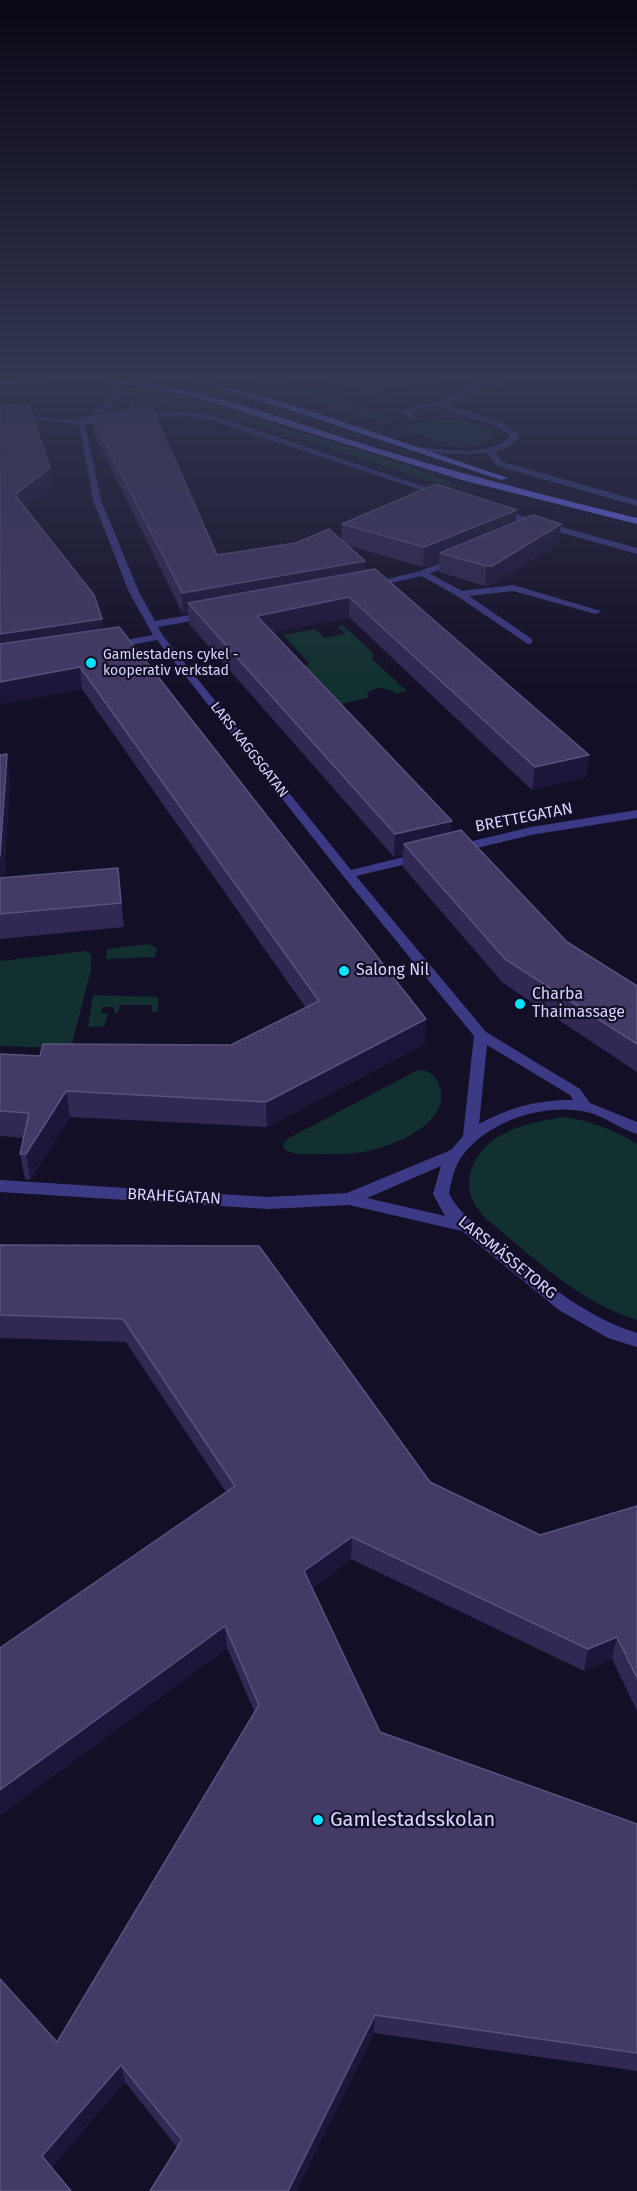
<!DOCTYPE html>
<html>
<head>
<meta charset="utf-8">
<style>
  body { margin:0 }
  canvas { display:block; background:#130f26 }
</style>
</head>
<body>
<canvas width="637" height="2191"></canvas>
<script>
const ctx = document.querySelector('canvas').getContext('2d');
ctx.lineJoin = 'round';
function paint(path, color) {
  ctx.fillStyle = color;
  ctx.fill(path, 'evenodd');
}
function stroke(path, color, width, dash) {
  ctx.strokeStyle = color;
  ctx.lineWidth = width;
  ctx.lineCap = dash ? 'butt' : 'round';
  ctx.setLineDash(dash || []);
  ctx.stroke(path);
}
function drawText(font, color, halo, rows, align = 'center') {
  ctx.font = font + ' "Fira Sans",sans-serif';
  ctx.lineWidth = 4.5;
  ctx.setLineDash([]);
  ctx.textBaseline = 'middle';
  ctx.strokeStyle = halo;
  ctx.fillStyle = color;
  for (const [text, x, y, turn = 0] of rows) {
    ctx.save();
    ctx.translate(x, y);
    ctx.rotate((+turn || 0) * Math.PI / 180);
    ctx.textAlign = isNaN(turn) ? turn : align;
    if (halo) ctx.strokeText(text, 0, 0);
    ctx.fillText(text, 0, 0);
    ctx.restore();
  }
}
paint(new Path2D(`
  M 256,381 C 304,381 357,400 397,426 C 433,422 464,412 496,435 L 485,442 L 463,448 Z
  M 153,391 L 183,397 L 400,463 L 473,491 L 438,483 L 203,407 L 177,406 L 129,411 C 132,392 141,398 153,391 Z
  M 343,625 L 373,653 L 372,659 L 407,691 L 396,694 C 388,687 374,686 367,694 L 368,698 L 341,704 L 306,667 L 309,663 L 283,635 L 315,629 L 325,638 L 345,634 L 338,626 Z
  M 148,944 L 157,948 L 155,957 L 106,959 L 107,949 Z
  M 87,951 L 91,955 L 91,970 L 72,1044 L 62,1048 L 0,1046 L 0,961 Z
  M 93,995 L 158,997 L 158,1012 L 152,1012 L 152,1005 L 120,1005 L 118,1013 L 114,1013 L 115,1007 L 102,1007 L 101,1013 L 108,1014 L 104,1026 L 88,1027 Z
  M 423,1070 C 431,1072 436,1077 439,1085 C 454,1123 391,1148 362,1152 C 348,1155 334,1154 320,1154 C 308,1154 295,1156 284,1149 L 283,1144 L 289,1138 L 416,1071 Z
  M 563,1117 C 591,1121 612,1129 637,1144 L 637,1320 C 578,1302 532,1256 485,1218 C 472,1203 466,1191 471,1171 C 483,1132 527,1123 563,1117 Z`), '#12302f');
paint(new Path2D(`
  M 486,381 L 494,381 L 510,387 L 506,389 L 486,384 Z
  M 441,402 L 444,406 L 421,408 L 410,412 L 416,415 L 416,419 L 410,419 L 400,412 L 417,404 Z
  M 423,570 L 462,591 L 513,585 L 601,611 L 596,614 L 513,591 L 469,596 L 532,639 L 532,643 L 528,644 L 457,596 L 420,575 L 418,573 Z`), '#3d3a85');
paint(new Path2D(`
  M 105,381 L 112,381 L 121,393 L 110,408 L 91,419 L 114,419 L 118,421 L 114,423 L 85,424 L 101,500 L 139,592 L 155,621 L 207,612 L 212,615 L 207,618 L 158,627 L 163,636 L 351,870 L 424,852 L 428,853 L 430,856 L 428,859 L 356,876 L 486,1032 L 580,1089 L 590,1103 L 637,1122 L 637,1134 C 620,1129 605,1116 587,1112 C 544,1102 484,1122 460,1159 C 454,1169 451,1182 449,1194 C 462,1217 484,1232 504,1249 C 545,1283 586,1317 637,1333 L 637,1347 L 608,1338 L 559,1310 L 462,1231 L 349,1205 L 268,1209 L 0,1192 L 0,1180 L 268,1197 L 347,1193 L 451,1150 L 463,1136 L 474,1036 L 344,877 L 157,640 L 110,649 L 105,646 L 110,643 L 153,635 L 129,592 L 93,500 L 80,428 L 78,424 L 0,417 L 0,413 C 15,414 70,422 81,419 C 93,416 108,404 113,393 ZM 487,1045 L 570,1095 L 573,1100 C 540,1099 507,1108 479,1124 ZM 441,1166 L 433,1194 L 445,1216 L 367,1198 Z
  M 485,381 L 495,381 L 446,404 L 503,423 L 519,435 L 519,439 L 510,446 L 494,452 L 503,462 L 637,500 L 637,506 L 497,466 L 487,453 L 451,454 L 408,450 L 408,446 L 411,446 C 442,449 485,459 511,437 C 491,416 459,421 437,404 L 444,397 Z
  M 177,411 L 211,415 L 449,495 L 442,497 L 207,419 L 177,415 L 138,420 L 134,418 Z
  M 497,509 L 637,548 L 637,554 L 494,514 L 493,512 Z
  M 458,556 L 461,557 L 461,561 L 426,575 L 369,588 L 364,585 L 420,571 Z
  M 637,810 L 637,818 L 531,835 L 456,853 L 450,849 L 452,846 L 531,827 Z`), '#3d3a85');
paint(new Path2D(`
  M 0,381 L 50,381 L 0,385 Z
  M 107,381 C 190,381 278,418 357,442 C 450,471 543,495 637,518 L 637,524 L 462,480 L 191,396 Z
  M 196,381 L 208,381 L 302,408 L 508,478 L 501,480 L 296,412 Z`), '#6f6bff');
paint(new Path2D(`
  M 326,381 L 437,381 L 386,399 Z
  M 0,404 L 52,486 L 25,508 L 103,629 L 425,1044 L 267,1127 L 70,1117 L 30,1180 L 25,1179 L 20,1154 L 24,1138 L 0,1136 L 0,1054 L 40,1056 L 231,1045 L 306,1008 L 82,689 L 0,704 Z
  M 92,417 L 217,555 L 342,541 L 342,524 L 516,522 L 559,544 L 490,585 L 485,586 L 439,572 L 439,561 L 423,567 L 346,545 L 365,571 L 586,777 L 532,790 L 349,617 L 273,633 L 451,833 L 567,942 L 637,986 L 637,1072 L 503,983 L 403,867 L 403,855 L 394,857 L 189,624 L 188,613 L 183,614 L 94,435 Z
  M 0,755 L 10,777 L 4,878 L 118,868 L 124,927 L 0,939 Z
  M 0,1245 L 430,1482 L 540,1535 L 637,1506 L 637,1711 L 612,1659 L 584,1671 L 351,1559 L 312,1588 L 380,1732 L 637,1824 L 637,2071 L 374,2033 L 296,2191 L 150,2191 L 177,2147 L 125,2082 L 51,2167 L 0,2191 L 57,2042 L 255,1713 L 227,1648 L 0,1815 L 226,1492 L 126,1342 L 0,1338 Z`), '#312854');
paint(new Path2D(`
  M 398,381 L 437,381 L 386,399 L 387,385 Z
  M 50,468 L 52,486 L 18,514 L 15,495 Z
  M 517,510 L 515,529 L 440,553 L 439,561 L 423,567 L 424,547 Z
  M 561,524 L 559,544 L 490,585 L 485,586 L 486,566 Z
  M 365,561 L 365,581 L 188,603 L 188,613 L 183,614 L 182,593 Z
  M 349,597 L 349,617 L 257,637 L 257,616 Z
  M 102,619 L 104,640 L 0,656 L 0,634 Z
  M 80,667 L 82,689 L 0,704 L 0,682 Z
  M 7,754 L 10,777 L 2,902 L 0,888 L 0,856 Z
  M 589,755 L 586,777 L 532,790 L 535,767 Z
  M 452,821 L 450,844 L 404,844 L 403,855 L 394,857 L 395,834 Z
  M 426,1019 L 425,1044 L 267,1127 L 266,1102 Z
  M 66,1091 L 70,1117 L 30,1180 L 26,1154 Z
  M 352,1537 L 351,1559 L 304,1593 L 304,1571 Z
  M 225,1626 L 227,1648 L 0,1815 L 0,1790 Z
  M 617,1637 L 612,1659 L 584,1671 L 588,1649 Z
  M 375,2015 L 374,2033 L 296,2191 L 288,2191 Z
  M 121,2065 L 125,2082 L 48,2172 L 42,2156 Z`), '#1d163a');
const building = new Path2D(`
  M 374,381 L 398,381 L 387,385 Z
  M 0,404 L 29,406 L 50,468 L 15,495 L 94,595 L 102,619 L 0,634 Z
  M 151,406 L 217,555 L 296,543 L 329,529 L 365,561 L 182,593 L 92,417 Z
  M 436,484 L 517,510 L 424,547 L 342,524 Z
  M 533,515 L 561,524 L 492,566 L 486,566 L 440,553 Z
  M 375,569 L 589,755 L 535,767 L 349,597 L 257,616 L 452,821 L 395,834 L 188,603 Z
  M 119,627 L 426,1019 L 266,1102 L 66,1091 L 26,1154 L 20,1154 L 29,1113 L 0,1111 L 0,1054 L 40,1056 L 43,1044 L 231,1045 L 319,1001 L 80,667 L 0,682 L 0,644 Z
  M 7,754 L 0,856 L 0,755 Z
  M 461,830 L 567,942 L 637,986 L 637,1044 L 505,959 L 404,844 Z
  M 118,868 L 121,903 L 0,914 L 0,878 Z
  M 0,1245 L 259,1246 L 430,1482 L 540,1535 L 637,1506 L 637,1678 L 617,1637 L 588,1649 L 352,1537 L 304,1571 L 380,1732 L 637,1824 L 637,2053 L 375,2015 L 288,2191 L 150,2191 L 182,2140 L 121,2065 L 42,2156 L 71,2191 L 0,2191 L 0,1979 L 57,2042 L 259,1705 L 225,1626 L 0,1790 L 0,1648 L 235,1486 L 123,1319 L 0,1315 Z`);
paint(building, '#433a66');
stroke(building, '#5a527e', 1.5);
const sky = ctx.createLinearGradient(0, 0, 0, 688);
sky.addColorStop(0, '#0a0815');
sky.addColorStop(0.55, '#333752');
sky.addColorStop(1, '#33375200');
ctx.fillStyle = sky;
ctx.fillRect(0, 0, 637, 688);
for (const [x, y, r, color] of [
  [91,663,6,"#00e5ff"],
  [344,971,6,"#00e5ff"],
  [520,1004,6,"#00e5ff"],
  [318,1820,6,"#00e5ff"]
]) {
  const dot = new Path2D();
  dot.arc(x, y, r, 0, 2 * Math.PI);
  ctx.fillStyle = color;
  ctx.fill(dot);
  stroke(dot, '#130f26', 2);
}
drawText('14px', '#d9d4ff', '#130f26', [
  ["Gamlestadens cykel -",103,655],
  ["kooperativ verkstad",103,671]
], 'left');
drawText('14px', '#d9d4ff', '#130f26', [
  ["LARS KAGGSGATAN",249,750,52]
]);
drawText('16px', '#d9d4ff', '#130f26', [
  ["BRETTEGATAN",524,818,-11],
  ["BRAHEGATAN",174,1197,3],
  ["LARSMÄSSETORG",507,1258,39]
]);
drawText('16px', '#d9d4ff', '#130f26', [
  ["Salong Nil",356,971],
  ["Charba",532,995],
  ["Thaimassage",532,1013]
], 'left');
drawText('20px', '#d9d4ff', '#130f26', [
  ["Gamlestadsskolan",330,1820]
], 'left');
</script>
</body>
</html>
